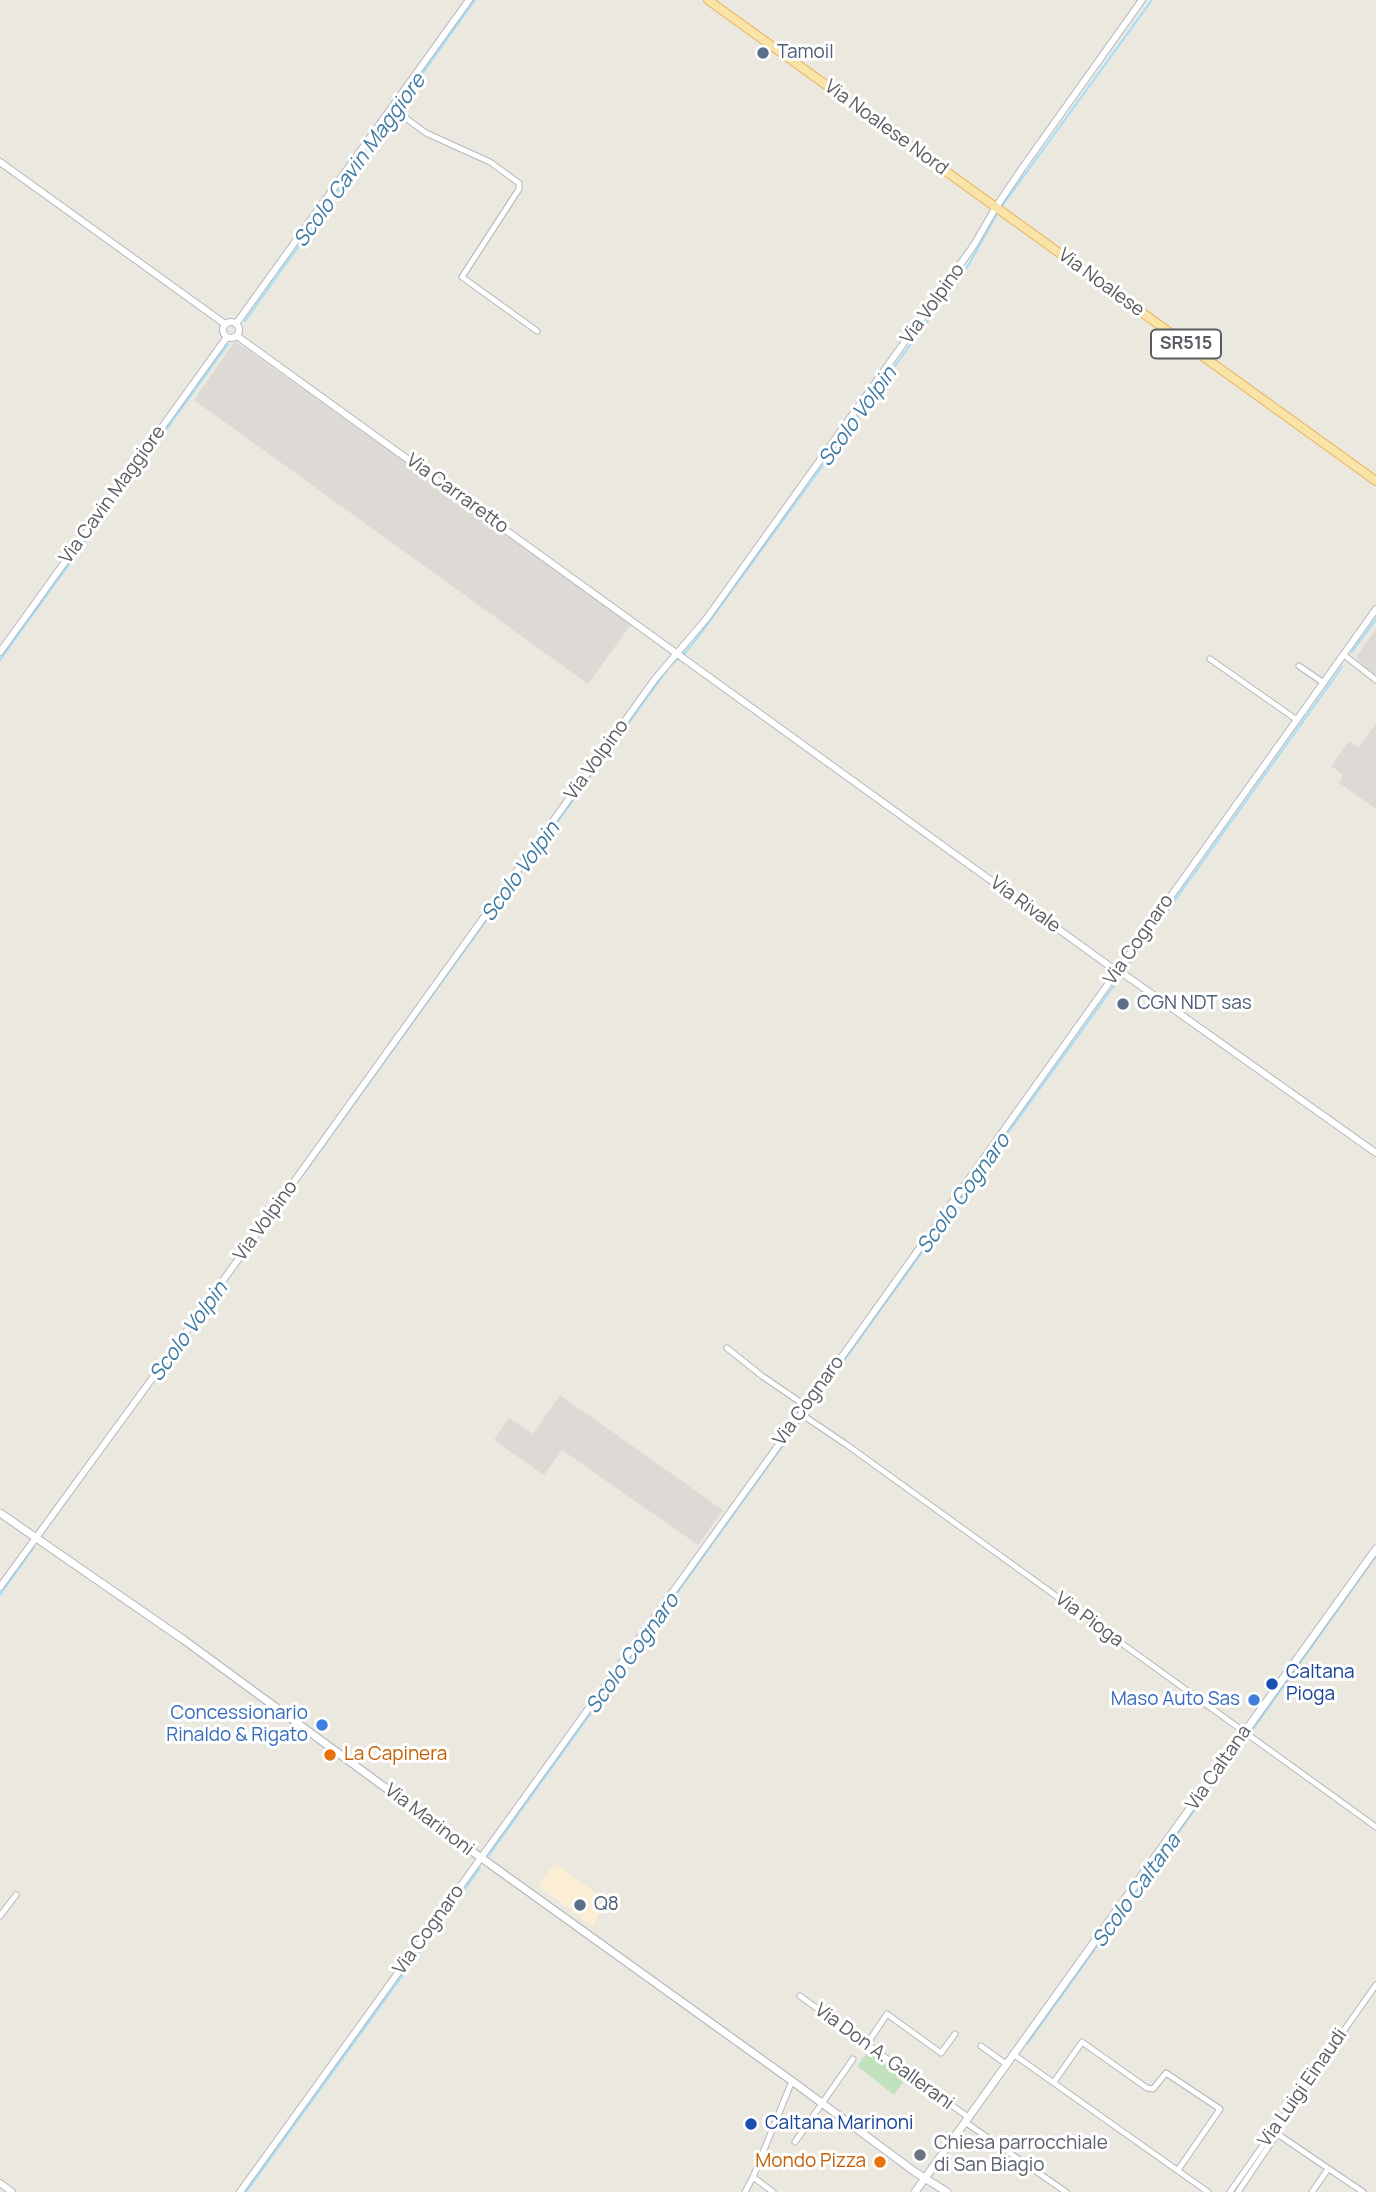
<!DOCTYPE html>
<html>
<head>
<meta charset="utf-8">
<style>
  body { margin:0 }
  canvas { display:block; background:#ebe8e0 }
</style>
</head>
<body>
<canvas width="1376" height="2192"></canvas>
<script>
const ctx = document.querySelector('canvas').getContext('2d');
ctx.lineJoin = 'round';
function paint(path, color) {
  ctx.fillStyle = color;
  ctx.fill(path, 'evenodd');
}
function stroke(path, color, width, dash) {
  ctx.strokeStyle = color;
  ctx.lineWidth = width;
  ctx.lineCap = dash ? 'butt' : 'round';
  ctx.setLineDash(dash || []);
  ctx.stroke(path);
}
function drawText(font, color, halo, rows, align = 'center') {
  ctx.font = font + ' Manrope,sans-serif';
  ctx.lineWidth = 6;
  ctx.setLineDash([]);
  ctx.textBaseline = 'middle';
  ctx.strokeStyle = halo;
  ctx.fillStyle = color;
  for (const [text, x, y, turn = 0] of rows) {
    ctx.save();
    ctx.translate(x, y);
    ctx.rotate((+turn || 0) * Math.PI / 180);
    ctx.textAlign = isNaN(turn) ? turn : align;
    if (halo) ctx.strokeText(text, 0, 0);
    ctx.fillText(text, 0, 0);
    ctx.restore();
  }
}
paint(new Path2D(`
  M 555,1863 L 599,1896 L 599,1914 L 593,1927 L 538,1886 Z`), '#fbeed5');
paint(new Path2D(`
  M 235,341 L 632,623 L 588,684 L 194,400 Z
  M 1376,629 L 1376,675 L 1366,668 L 1356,657 Z
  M 1376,723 L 1376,809 L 1339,783 L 1343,775 L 1331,766 L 1349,741 L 1359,748 Z
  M 560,1395 L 723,1510 L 698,1545 L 562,1450 L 544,1475 L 494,1440 L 509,1418 L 533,1434 Z`), '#dddad5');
paint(new Path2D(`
  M 869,2050 L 906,2078 L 894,2095 L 857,2066 Z`), '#c2e2be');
stroke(new Path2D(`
  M 1002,206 L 1152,0
  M 245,321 L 475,0
  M 1352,652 L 1376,619
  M 684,654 L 699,636 L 969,264 L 997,214
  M 0,660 L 228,344
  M 671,665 L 680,657
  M 1125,970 L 1342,667
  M 302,1176 L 667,670
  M 807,1412 L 1121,976
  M 44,1532 L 120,1427
  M 0,1595 L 34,1547
  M 1251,1732 L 1376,1556
  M 489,1855 L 802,1419
  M 1027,2044 L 1246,1738
  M 246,2192 L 480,1868`), '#a2ddfa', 2);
const minor = new Path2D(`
  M 392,108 L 426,133 L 490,162 L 519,183 L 519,189 L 462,277 L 537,331
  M 1344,655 L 1376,680
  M 1210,659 L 1297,720
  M 1299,666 L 1324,683
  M 727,1348 L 762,1376 L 806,1406
  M 801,1414 L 847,1445 L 1376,1827
  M 0,1916 L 16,1895
  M 800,1996 L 968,2117
  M 867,2044 L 887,2014 L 941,2053 L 955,2034
  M 981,2046 L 1006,2064
  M 1013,2054 L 1208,2192
  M 1054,2082 L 1082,2042 L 1147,2088 L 1153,2089 L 1166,2073 L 1220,2109 L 1178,2170
  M 965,2122 L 1066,2192
  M 1273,2131 L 1363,2192
  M 795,2142 L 853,2059
  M 753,2177 L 773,2192
  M 745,2192 L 753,2177 L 792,2081
  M 1230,2192 L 1376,1985
  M 1238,2192 L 1277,2134
  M 1312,2192 L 1328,2169`);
const tertiary = new Path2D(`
  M 0,162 L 225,324
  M223 330a8 8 0 1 1 16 0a8 8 0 1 1-16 0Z
  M 236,324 L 469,0
  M 237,336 L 1115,970 L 1121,972 L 1376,1153
  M 0,652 L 227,337
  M 0,1587 L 181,1339 L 655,679 L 707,618 L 974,245 L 996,207 L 1023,167 L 1142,0
  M 0,2183 L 12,2192
  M 240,2192 L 801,1414 L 1376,609`);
const secondary = new Path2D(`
  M 0,1513 L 184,1640 L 469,1849 L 792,2081 L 915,2172 L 947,2192
  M 915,2192 L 1376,1549`);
const primary = new Path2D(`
  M 708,0 L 1376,481`);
stroke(minor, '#b3b7bb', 7);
stroke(tertiary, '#b3b7bb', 8);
stroke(secondary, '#b2b6bb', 9);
stroke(primary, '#e8b15c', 10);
stroke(minor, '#fff', 5);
stroke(tertiary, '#fff', 6);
stroke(secondary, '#fff', 7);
stroke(primary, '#fae3a7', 8);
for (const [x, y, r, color] of [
  [763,53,7,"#5c6f8a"],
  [1123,1004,7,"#5c6f8a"],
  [1272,1684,7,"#1a4fb4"],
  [1254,1700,7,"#3f7fe0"],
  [322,1725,7,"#3f7fe0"],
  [330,1755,7,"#e8710a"],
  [580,1905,7,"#5c6f8a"],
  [751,2124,7,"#1a4fb4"],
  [920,2155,7,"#6b7280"],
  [880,2162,7,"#e8710a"]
]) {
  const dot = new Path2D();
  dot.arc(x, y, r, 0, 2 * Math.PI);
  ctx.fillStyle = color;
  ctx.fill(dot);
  stroke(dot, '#fff', 2.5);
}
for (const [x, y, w] of [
  [1186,344,70]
]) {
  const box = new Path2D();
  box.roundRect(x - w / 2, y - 14.5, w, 29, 5);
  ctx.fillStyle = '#fff';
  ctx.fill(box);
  stroke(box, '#595d61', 2);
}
drawText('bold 18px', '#595d61', null, [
  ["SR515",1186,344]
]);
drawText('19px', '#4e5e75', '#fff', [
  ["Tamoil",777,53],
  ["CGN NDT sas",1137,1004],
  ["Q8",594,1905]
], 'left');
drawText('19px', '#595d61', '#fff', [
  ["Via Noalese Nord",886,128,36],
  ["Via Noalese",1101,283,36],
  ["Via Volpino",933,304,-54],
  ["Via Carraretto",457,494,36],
  ["Via Cavin Maggiore",113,495,-54],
  ["Via Volpino",597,760,-54],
  ["Via Rivale",1025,905,36],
  ["Via Cognaro",1139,940,-55],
  ["Via Volpino",266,1221,-54],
  ["Via Cognaro",809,1401,-54],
  ["Via Pioga",1089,1620,36],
  ["Via Caltana",1219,1768,-55],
  ["Via Marinoni",429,1820,37],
  ["Via Cognaro",429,1930,-54],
  ["Via Don A. Gallerani",884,2057,36],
  ["Via Luigi Einaudi",1303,2088,-55]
]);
drawText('19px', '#164399', '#fff', [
  ["Caltana",1286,1673],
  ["Pioga",1286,1695],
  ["Caltana Marinoni",765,2124]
], 'left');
drawText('19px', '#366cbe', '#fff', [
  ["Maso Auto Sas",1240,1700],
  ["Concessionario",308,1714],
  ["Rinaldo & Rigato",308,1736]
], 'right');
drawText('19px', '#c56008', '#fff', [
  ["La Capinera",344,1755],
  ["Mondo Pizza",866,2162,"right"]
], 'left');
drawText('19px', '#5b616d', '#fff', [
  ["Chiesa parrocchiale",934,2144],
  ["di San Biagio",934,2166]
], 'left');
drawText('italic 21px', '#3f7aa2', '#fff', [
  ["Scolo Cavin Maggiore",360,161,-54],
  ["Scolo Volpin",858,417,-54],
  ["Scolo Volpin",521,872,-54],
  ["Scolo Cognaro",964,1194,-54],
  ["Scolo Volpin",189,1332,-54],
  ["Scolo Cognaro",633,1654,-54],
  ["Scolo Caltana",1137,1891,-54]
]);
</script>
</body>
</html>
